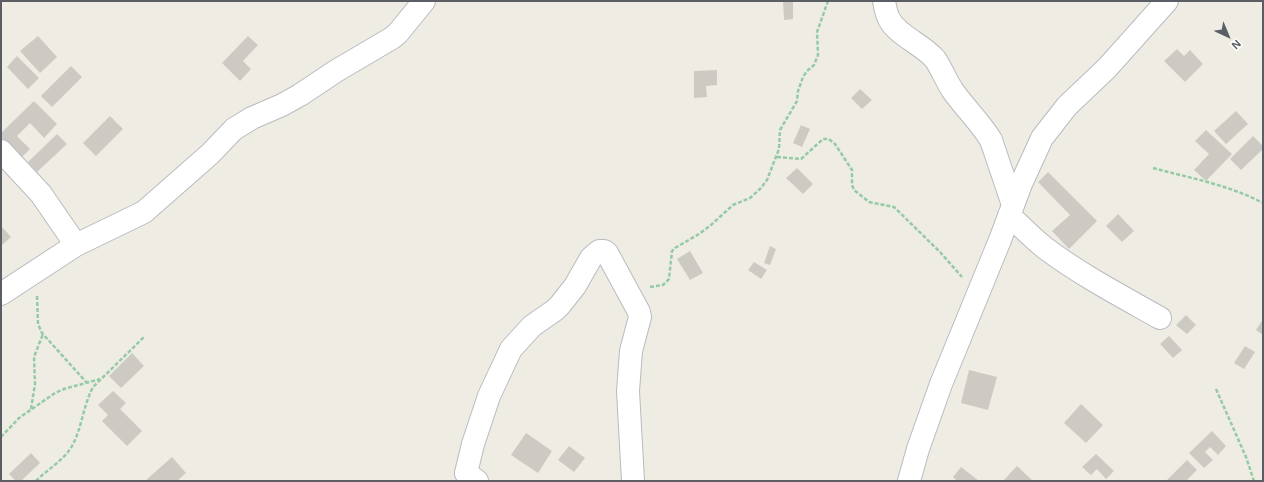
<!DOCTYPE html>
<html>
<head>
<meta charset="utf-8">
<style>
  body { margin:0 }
  #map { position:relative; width:1264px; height:482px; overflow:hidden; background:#efede3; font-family:Helvetica,sans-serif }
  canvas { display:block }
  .frame { position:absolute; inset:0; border:2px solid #5b5f65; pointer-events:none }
  .north { position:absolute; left:1208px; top:16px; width:40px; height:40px; -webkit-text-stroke:3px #fff; paint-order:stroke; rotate:136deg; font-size:11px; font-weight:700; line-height:16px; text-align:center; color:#5b5f65 }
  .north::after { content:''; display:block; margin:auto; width:14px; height:18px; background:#5b5f65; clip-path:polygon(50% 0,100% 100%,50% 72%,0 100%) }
</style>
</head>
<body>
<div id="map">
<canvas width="1264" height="482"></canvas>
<div class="frame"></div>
<div class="north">N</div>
</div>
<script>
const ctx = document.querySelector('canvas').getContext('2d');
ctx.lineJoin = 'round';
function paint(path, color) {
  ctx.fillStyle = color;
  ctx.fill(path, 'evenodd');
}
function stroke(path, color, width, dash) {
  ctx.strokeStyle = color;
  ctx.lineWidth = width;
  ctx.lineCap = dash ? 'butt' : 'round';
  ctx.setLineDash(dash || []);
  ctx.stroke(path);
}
paint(new Path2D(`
  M 783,1 L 793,1 L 793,19 L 784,20 Z
  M 38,36 L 57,57 L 40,73 L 20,51 Z
  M 248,36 L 258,45 L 243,61 L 251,69 L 240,81 L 222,63 Z
  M 1177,49 L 1184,56 L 1190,50 L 1203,64 L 1185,82 L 1164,61 Z
  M 17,56 L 39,78 L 28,89 L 7,67 Z
  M 71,66 L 82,77 L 52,107 L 41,96 Z
  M 717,70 L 717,85 L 706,86 L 707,97 L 694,98 L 694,71 Z
  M 860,89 L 872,100 L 862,109 L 851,98 Z
  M 34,101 L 57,124 L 44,138 L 30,123 L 17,136 L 30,149 L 20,159 L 1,140 L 1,133 Z
  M 1236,111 L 1248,124 L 1226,144 L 1214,131 Z
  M 110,116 L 123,129 L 96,156 L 83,143 Z
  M 801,125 L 810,129 L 802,147 L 793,143 Z
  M 1206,130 L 1232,154 L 1206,181 L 1194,170 L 1209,154 L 1195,141 Z
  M 57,134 L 67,144 L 37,172 L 28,162 Z
  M 1253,136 L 1263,146 L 1263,149 L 1241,170 L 1230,159 Z
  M 797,168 L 813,184 L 803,194 L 786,178 Z
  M 1048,172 L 1097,221 L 1069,249 L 1052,231 L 1070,215 L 1038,182 Z
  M 1118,214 L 1134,231 L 1122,242 L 1106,226 Z
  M 1,226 L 11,237 L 2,245 L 1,244 Z
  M 770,246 L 776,249 L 770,265 L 764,263 Z
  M 690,251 L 703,273 L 690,280 L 677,259 Z
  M 754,262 L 767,270 L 761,279 L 748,270 Z
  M 1186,315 L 1196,325 L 1187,334 L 1176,325 Z
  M 1263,319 L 1263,335 L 1256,330 Z
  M 1169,336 L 1182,350 L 1173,358 L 1160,344 Z
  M 1245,346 L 1255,352 L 1244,369 L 1234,363 Z
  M 132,353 L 144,366 L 121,388 L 109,376 Z
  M 969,370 L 997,377 L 988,410 L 961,403 Z
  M 113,391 L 126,403 L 120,409 L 142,431 L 127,446 L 102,421 L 108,415 L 98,405 Z
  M 1081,404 L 1103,425 L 1086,443 L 1064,423 Z
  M 1212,431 L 1226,446 L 1218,455 L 1210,447 L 1205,452 L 1213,460 L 1204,468 L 1189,453 Z
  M 526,433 L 552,451 L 538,473 L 511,455 Z
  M 569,446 L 585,458 L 574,472 L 558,460 Z
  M 31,453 L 40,463 L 21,481 L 16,481 L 9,474 Z
  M 1096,454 L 1114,471 L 1106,479 L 1097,469 L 1091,475 L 1082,467 Z
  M 172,457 L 186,473 L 177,481 L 145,481 Z
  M 1187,460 L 1197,470 L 1186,481 L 1166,481 Z
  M 1017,466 L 1033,481 L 1003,481 Z
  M 961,467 L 979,481 L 957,481 L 953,477 Z`), '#cccac2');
const minor = new Path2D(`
  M 884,1 C 885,7 886,13 889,19 C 898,36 922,44 935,59 C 942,69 946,81 953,91 C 965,108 980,122 991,140 L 1013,205
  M 1,151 L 41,194 L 76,245
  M 1009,215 C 1021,226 1032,238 1045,248 C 1081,275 1121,296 1160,318
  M 1,294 L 76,245 L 144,212 L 210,154 L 234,129 L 252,118 L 282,105 L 300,95 L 336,71 L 392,38 L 398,33 L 424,1
  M 477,481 L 466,473 L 467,469 L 473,444 L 489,396 L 511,349 L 532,326 L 555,310 L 560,305 L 575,286 L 591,258 L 599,251 L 604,251 L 607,253 L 639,312 L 640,317 L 631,351 L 628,391 L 633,481
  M 909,481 L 918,449 L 941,384 L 1000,240 L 1021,184 L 1042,138 L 1067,106 L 1107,68 L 1167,1`);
stroke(minor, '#b8bbc0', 24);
stroke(new Path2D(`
  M 777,157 L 801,159 L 823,139 L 829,139 L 835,144 L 852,170 L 852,185 L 854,190 L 869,202 L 894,207 L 940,252 L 962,277
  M 1153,168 C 1190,178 1229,185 1263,203
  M 650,287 L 663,285 L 669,279 L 672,251 L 675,248 L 699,234 L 711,225 L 733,205 L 750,198 L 760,189 L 767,180 L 779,149 L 780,130 L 797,101 L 798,91 L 803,77 L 807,71 L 814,65 L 818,55 L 817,32 L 828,1
  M 37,296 L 38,324 L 42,333 L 87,383
  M 1216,389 L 1246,457 L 1254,481
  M 31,409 L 35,384 L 34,357 L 43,334
  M 1,437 L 19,418 L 55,393 L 64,389 L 100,379
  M 36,481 C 48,469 64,460 72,446 C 82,428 83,406 93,387 L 145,336`), '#95caa7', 2.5, [4, 2]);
stroke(minor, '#fff', 22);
</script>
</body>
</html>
